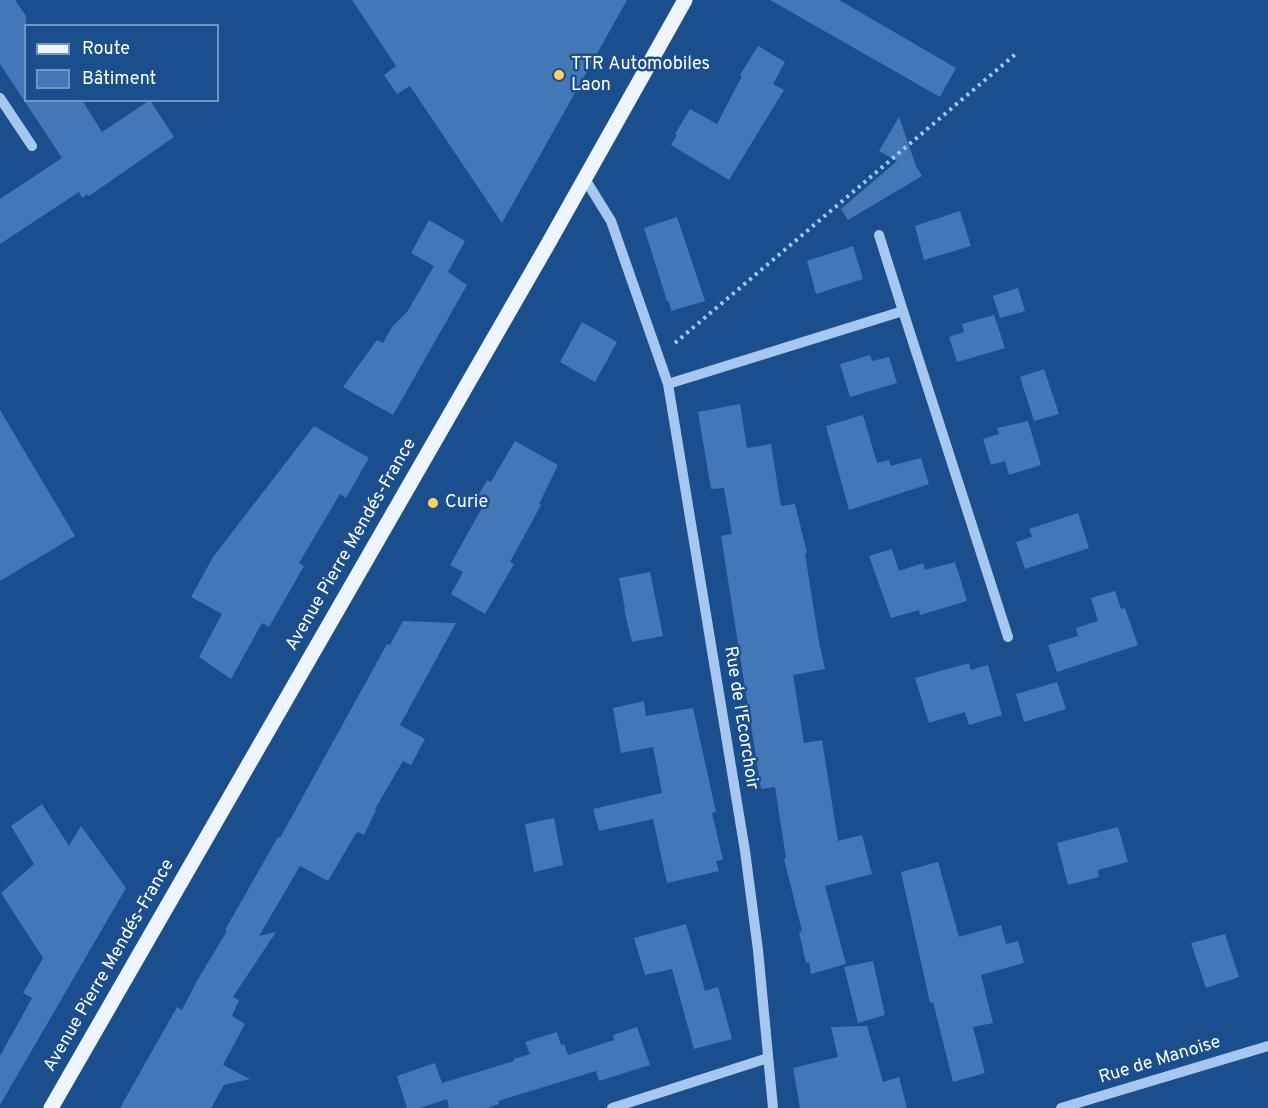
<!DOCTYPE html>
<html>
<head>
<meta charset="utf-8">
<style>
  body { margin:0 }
  #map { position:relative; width:1268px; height:1108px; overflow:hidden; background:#1b4e8d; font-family:Overpass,sans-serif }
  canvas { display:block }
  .legend { position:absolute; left:24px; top:24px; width:195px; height:78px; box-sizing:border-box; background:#1b4e8d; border:2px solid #7695bb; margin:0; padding:8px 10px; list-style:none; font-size:18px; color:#fff }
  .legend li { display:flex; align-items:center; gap:12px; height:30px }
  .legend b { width:30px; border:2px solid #7695bb }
</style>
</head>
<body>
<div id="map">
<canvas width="1268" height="1108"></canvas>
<ul class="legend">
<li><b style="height:8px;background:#eef5ff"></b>Route</li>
<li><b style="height:16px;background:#4477b5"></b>Bâtiment</li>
</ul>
</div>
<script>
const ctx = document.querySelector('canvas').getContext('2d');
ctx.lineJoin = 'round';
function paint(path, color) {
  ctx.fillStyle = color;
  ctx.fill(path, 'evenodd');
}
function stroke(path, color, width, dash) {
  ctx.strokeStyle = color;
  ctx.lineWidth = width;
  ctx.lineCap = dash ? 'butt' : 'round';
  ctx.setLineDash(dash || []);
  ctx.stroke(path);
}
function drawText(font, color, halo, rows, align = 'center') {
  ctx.font = font + ' Overpass,sans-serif';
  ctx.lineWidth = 5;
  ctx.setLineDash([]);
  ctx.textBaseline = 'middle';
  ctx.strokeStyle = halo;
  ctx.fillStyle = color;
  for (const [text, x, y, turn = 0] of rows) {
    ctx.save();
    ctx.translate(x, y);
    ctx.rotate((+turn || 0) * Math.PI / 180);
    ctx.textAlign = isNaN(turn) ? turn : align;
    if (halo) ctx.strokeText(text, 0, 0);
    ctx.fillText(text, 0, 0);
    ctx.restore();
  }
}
paint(new Path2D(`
  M 0,0 L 15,0 L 26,16 L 26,100 L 82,100 L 102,132 L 150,100 L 174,137 L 89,196 L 88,194 L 82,198 L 79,192 L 0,244 L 0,199 L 62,158 L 0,64 Z
  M 352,0 L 627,0 L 502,223 L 410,86 L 397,94 L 384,75 L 396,66 Z
  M 770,0 L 839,0 L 956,68 L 940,97 Z
  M 758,46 L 785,62 L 773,84 L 784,90 L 729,180 L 671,145 L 677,135 L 675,134 L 690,109 L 717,124 L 742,76 L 740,75 Z
  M 899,117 L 916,166 L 922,176 L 848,220 L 841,209 L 897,161 L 879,151 Z
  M 960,211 L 971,246 L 924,260 L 915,226 Z
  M 677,217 L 705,301 L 671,311 L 669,301 L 667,301 L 644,228 Z
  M 429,220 L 465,241 L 448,272 L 467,285 L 393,415 L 343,387 L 377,340 L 383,343 L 392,327 L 407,312 L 434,266 L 411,253 Z
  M 853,246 L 863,279 L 816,294 L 807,261 Z
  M 1018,288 L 1025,311 L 1000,318 L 993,296 Z
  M 994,315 L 1005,348 L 957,362 L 949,337 L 964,332 L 962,324 Z
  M 582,322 L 617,342 L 595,382 L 560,362 Z
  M 870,355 L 872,361 L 889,357 L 897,383 L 850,397 L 840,364 Z
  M 1044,369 L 1059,414 L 1034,421 L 1020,377 Z
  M 740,404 L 747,448 L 771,444 L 781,506 L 795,504 L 807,553 L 805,554 L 819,642 L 825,669 L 793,675 L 804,743 L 822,740 L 838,841 L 862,835 L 872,874 L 825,886 L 846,964 L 811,974 L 809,962 L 806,963 L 799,932 L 802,931 L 784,859 L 786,858 L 775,787 L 761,789 L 721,536 L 732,534 L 724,488 L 711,489 L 698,412 Z
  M 0,410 L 75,536 L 0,581 Z
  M 863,415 L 877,463 L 889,460 L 891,466 L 921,458 L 929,484 L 849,510 L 826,426 Z
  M 1028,421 L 1041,465 L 1009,475 L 1005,461 L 991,465 L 983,439 L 999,434 L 997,428 Z
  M 314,426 L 369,458 L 346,498 L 340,494 L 299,563 L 304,566 L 269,627 L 262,623 L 231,679 L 199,657 L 222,614 L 191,597 L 213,557 Z
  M 515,441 L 558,465 L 539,504 L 541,505 L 510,562 L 514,564 L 485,614 L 451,594 L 463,572 L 450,565 L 482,508 L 474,503 L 487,480 L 491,482 Z
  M 1078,513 L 1089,548 L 1025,569 L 1016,542 L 1032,537 L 1029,529 Z
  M 892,549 L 899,571 L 923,563 L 925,570 L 955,562 L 967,601 L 920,615 L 919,610 L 891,618 L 869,556 Z
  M 650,572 L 663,636 L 632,642 L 624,609 L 625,609 L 619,578 Z
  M 1115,591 L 1121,609 L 1125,608 L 1138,645 L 1057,672 L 1048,645 L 1078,636 L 1076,628 L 1098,621 L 1091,598 Z
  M 403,621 L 456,623 L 400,725 L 425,739 L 411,765 L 403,761 L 375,809 L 376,810 L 364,835 L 358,832 L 355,835 L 328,881 L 300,866 L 259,936 L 276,932 L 233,997 L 239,1000 L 232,1016 L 245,1024 L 223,1065 L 250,1079 L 224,1085 L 211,1108 L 120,1108 L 177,1007 L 182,1010 L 198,979 L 227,931 L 225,930 L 278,837 L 280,838 L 387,644 L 390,645 Z
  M 969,663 L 971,670 L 988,665 L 1002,715 L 969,725 L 965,712 L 929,723 L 915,678 Z
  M 1057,682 L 1066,709 L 1024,722 L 1016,694 Z
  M 644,701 L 646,716 L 693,708 L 716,812 L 712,813 L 723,860 L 716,861 L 719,871 L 667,883 L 653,819 L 599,831 L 593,809 L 662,793 L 653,747 L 621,753 L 613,708 Z
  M 42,804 L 69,846 L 81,826 L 126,888 L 0,1105 L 0,1056 L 32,998 L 23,993 L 43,958 L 1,893 L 34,864 L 11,826 Z
  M 554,818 L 563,865 L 534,872 L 525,824 Z
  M 1118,827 L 1128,862 L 1098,870 L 1099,877 L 1068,885 L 1057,843 Z
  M 938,862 L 959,937 L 1001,925 L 1006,944 L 1018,941 L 1024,963 L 981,975 L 993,1023 L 973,1027 L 985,1073 L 953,1082 L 933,1002 L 930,1003 L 901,872 Z
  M 686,924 L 705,991 L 718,987 L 732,1039 L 694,1049 L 672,969 L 645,975 L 634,938 Z
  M 1225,934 L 1239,977 L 1206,988 L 1191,943 Z
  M 873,961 L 885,1015 L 858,1023 L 844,967 Z
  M 867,1026 L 883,1082 L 899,1077 L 907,1108 L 800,1108 L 793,1068 L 838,1057 L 831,1027 Z
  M 637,1027 L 650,1065 L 599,1081 L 596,1071 L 498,1101 L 499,1104 L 487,1108 L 449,1108 L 447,1099 L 420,1108 L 407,1108 L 397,1076 L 435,1063 L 442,1083 L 514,1061 L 514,1059 L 530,1054 L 525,1042 L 557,1032 L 561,1045 L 564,1044 L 568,1055 L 614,1040 L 613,1035 Z`), '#4477b5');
stroke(new Path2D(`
  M 675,343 L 1018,52`), '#a7c8ee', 4, [3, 4.5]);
stroke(new Path2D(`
  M 0,98 L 32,146
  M 585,179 L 611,221 L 668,384 L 745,851 L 758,950 L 773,1108
  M 879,235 L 903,311
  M 668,384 L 903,311 L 1008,637
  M 612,1108 L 768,1058
  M 1061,1108 L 1268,1046`), '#a7c8ee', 10);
stroke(new Path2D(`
  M 51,1108 L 548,244 L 685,0`), '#eef5ff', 15);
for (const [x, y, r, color] of [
  [559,75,6,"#ffd164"],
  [433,503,6,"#ffd164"]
]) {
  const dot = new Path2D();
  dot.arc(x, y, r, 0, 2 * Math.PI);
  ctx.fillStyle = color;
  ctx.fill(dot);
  stroke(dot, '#1b4e8d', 2);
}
drawText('18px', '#fff', '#1b4e8d', [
  ["TTR Automobiles",571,65],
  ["Laon",571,86],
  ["Curie",445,503]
], 'left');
drawText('18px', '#fff', '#1b4e8d', [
  ["Avenue Pierre Mendés-France",352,545,-60],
  ["Rue de l'Ecorchoir",740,718,81],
  ["Avenue Pierre Mendés-France",110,966,-60],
  ["Rue de Manoise",1160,1061,-17]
]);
</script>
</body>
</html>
